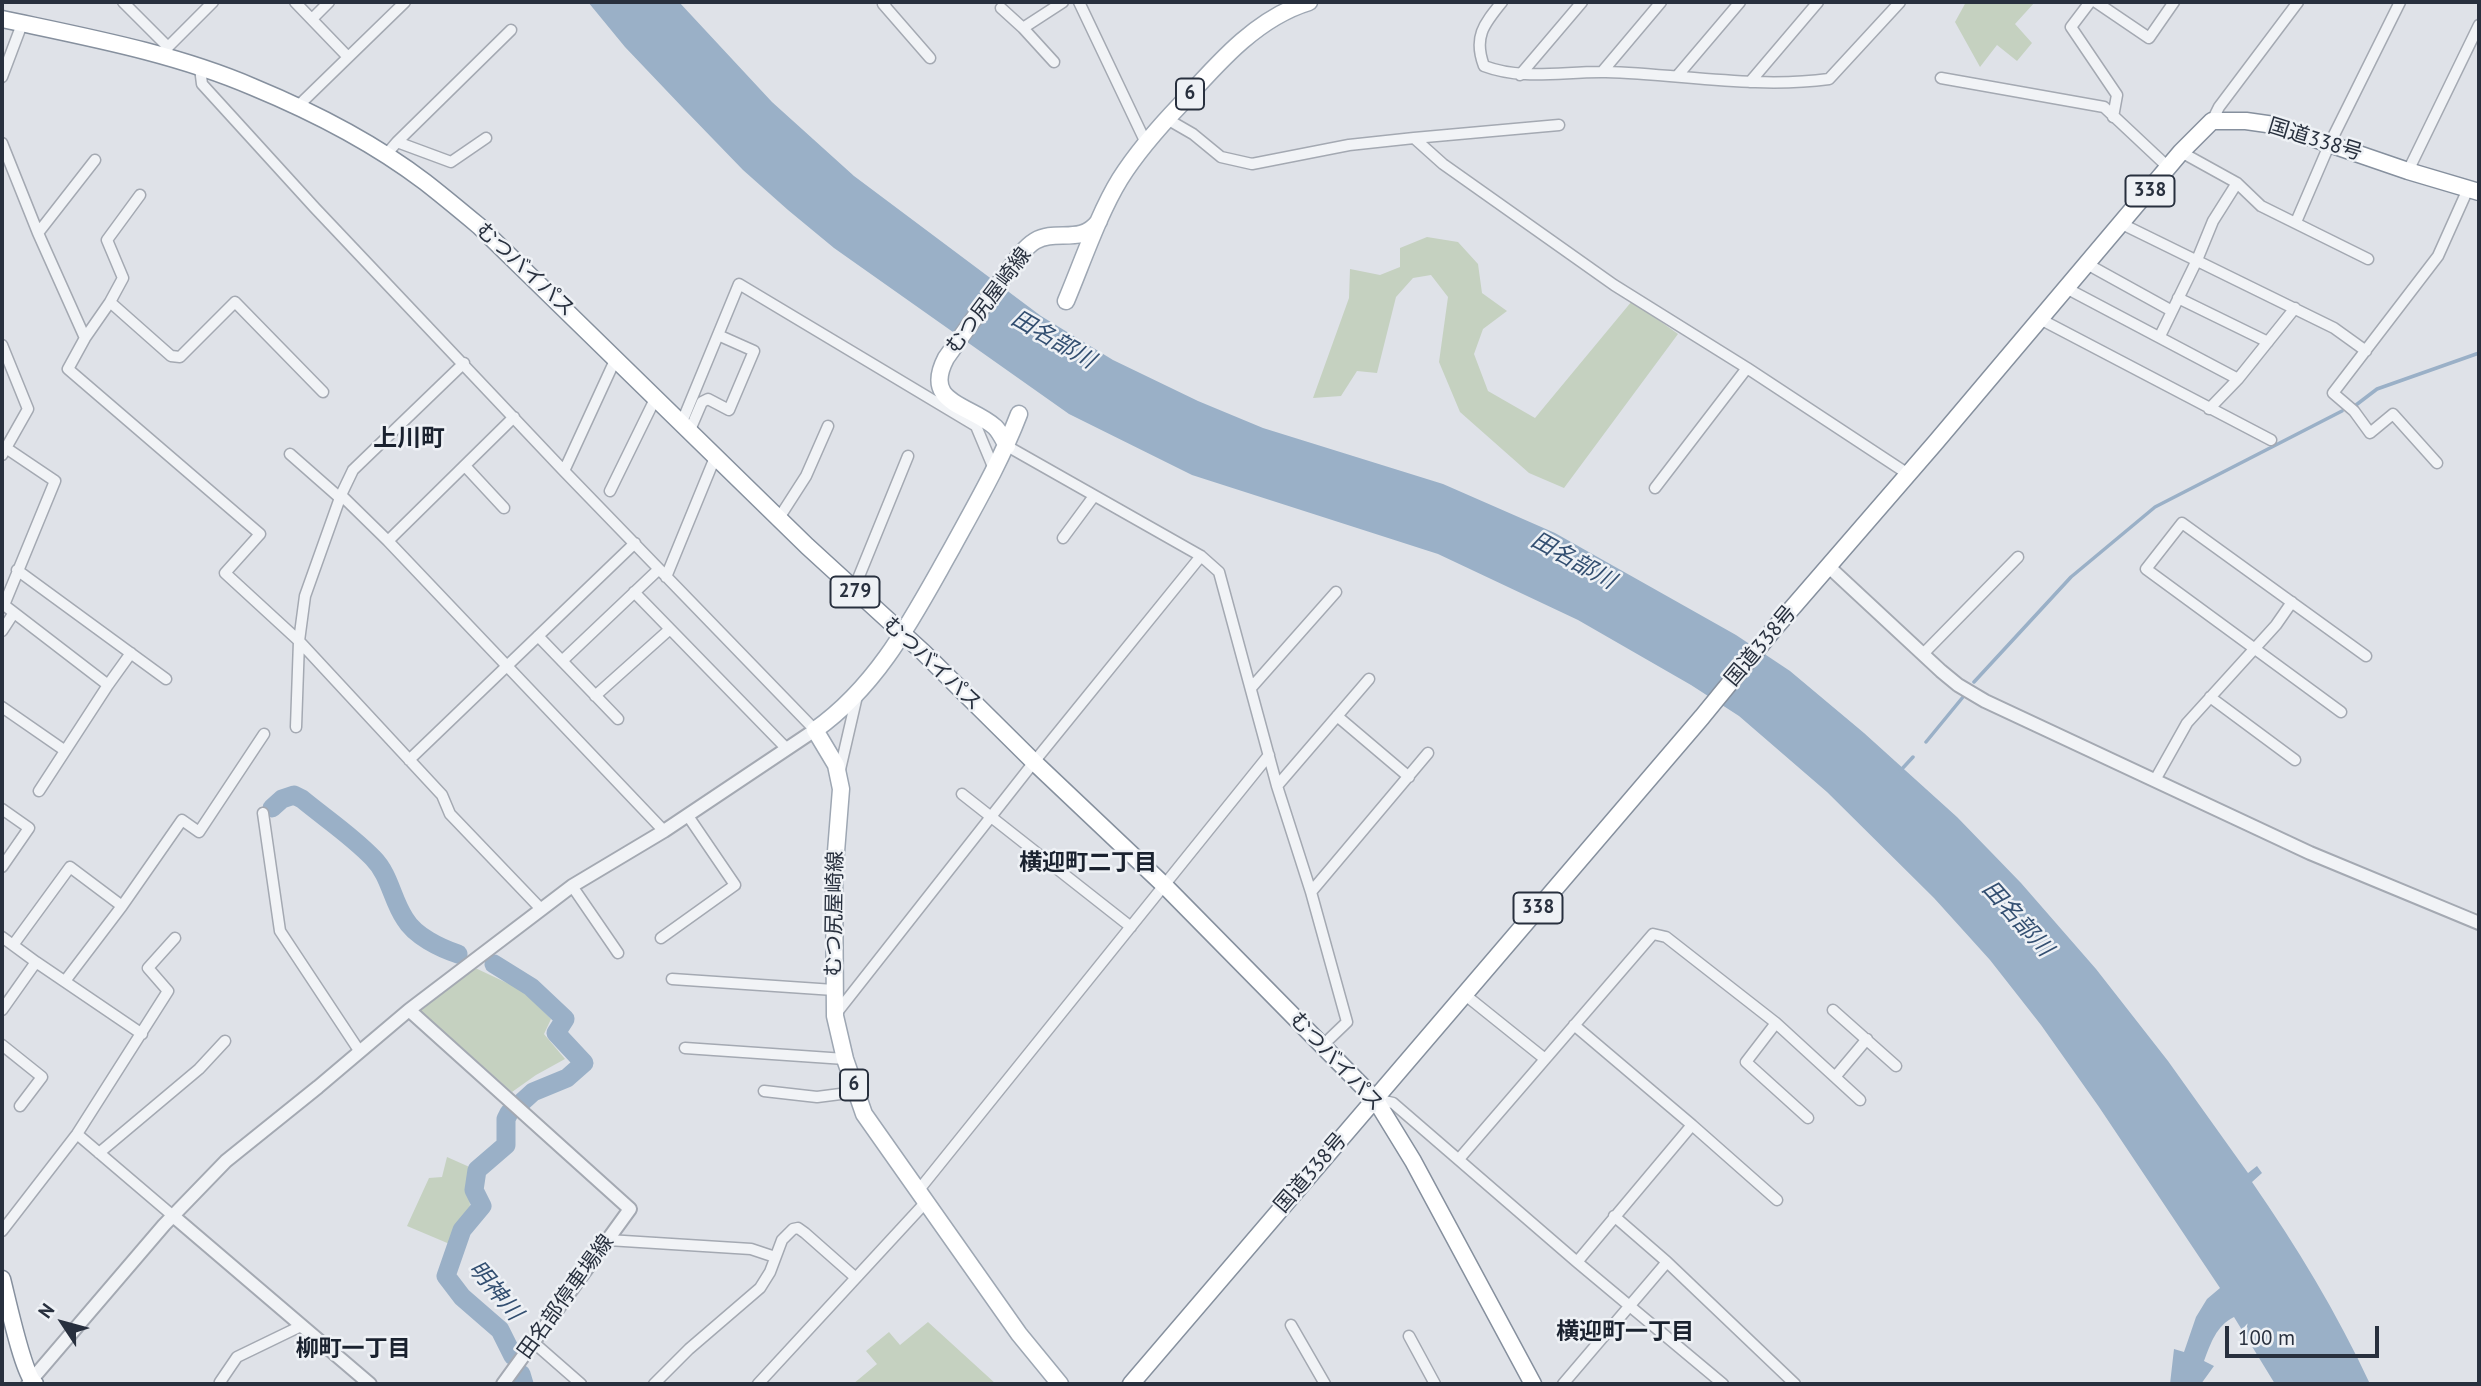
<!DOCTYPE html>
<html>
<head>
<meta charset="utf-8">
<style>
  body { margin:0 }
  #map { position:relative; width:2481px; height:1386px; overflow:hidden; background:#dfe2e8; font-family:"PT Sans",sans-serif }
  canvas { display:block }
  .frame { position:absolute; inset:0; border:4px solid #28303e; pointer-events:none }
  .north { position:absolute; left:28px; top:1288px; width:70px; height:70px; -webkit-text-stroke:5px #eef1f5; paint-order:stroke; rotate:306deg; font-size:19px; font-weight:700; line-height:28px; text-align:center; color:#28303e }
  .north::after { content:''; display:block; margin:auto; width:24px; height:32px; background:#28303e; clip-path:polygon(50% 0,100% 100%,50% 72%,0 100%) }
  .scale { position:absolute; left:2225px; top:1326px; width:154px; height:32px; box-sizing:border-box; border:4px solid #28303e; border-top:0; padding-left:9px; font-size:21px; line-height:24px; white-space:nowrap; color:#28303e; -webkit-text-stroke:5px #eef1f5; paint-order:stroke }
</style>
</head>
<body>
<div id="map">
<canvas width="2481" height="1386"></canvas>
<div class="frame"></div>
<div class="north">N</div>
<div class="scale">100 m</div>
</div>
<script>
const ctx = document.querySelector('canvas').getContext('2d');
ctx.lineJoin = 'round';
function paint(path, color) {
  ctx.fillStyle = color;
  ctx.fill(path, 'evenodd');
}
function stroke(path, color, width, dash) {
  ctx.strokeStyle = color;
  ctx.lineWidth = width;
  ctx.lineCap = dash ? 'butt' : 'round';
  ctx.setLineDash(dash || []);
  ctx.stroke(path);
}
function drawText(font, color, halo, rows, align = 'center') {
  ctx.font = font + ' "PT Sans","Noto Sans JP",sans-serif';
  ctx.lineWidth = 5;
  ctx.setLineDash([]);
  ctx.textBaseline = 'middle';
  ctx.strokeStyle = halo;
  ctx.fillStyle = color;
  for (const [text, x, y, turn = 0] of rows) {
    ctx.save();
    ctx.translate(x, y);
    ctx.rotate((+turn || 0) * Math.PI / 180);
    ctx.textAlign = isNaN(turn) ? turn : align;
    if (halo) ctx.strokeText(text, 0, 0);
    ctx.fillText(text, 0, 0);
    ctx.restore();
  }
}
paint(new Path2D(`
  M 1966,2 L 2035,2 L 2015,24 L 2032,43 L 2017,61 L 1997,45 L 1980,67 L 1955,22 Z
  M 1427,237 L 1458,242 L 1478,264 L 1482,293 L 1507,311 L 1483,329 L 1474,354 L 1488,391 L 1535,418 L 1632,301 L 1678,334 L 1564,488 L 1529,473 L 1460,412 L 1439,362 L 1448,297 L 1431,275 L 1413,278 L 1396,297 L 1377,373 L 1357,371 L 1341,396 L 1313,398 L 1349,298 L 1350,269 L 1380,275 L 1400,267 L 1400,248 Z
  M 471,966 L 522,990 L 551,1019 L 544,1034 L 565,1059 L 536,1075 L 512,1092 L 420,1010 Z
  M 447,1157 L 474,1169 L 469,1188 L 470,1207 L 452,1245 L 407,1226 L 429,1178 L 442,1177 Z
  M 928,1322 L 996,1384 L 853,1384 L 877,1364 L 866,1351 L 889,1332 L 900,1345 Z`), '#c5d1c0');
paint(new Path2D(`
  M 588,2 L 679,2 L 772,102 L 854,176 L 1041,316 L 1113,360 L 1198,401 L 1263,428 L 1443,484 L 1555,533 L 1736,635 L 1790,671 L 1864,733 L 1957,817 L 2021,883 L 2096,969 L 2168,1061 L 2248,1173 L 2257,1166 L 2262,1173 L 2252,1182 C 2297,1247 2337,1313 2370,1384 L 2275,1384 L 2234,1317 C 2216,1326 2211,1343 2204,1361 L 2214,1366 L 2201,1384 L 2170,1384 L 2174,1349 L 2184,1352 L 2196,1317 L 2207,1299 L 2220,1288 L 2099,1107 L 2041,1025 L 1990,960 L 1934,898 L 1827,792 L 1739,716 L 1691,685 L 1578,620 L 1438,554 L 1192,475 L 1069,414 L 834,248 L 788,210 L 743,170 L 684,109 L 625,47 Z`), '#9ab0c7');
stroke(new Path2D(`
  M 2356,405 L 2377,389 L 2479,353
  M 1974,682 L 2071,577 L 2155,507 L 2342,411
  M 1926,742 L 1963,697
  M 1900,771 L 1913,757`), '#9ab0c7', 3.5);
stroke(new Path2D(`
  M 272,808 L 282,799 L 294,795 L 302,799 C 325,818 352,836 373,858 C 390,875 392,900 405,919 C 415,936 440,948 458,954
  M 494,964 L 531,987 L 565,1019 L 556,1033 L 584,1063 L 567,1078 L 533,1092 L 522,1102
  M 509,1113 L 506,1119 L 506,1145 L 477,1170 L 474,1190 L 482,1206 L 462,1230 L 446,1276 L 462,1297 L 500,1330 L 513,1356
  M 521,1374 L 524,1384`), '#9ab0c7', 19);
const minor = new Path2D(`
  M 123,2 L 168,47 L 165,57
  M 295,2 L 348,57
  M 886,2 L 883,4 L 930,58
  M 1079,2 L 1146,143
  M 1502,2 C 1484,24 1473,37 1484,66 C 1524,81 1564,71 1606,72 C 1680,74 1755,89 1829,79 L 1900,2
  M 2090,2 L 2071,27 L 2117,95 L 2113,117
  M 2096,2 L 2149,38 L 2174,2
  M 1001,8 L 1023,28 L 1063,2
  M 312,19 L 329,2
  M 1023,28 L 1054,62
  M 168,47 L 213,2
  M 200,68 L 202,84 L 315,208 L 564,471 L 815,730
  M 1602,72 L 1661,2
  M 1520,75 L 1582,2
  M 1678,75 L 1740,2
  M 2,77 L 22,24
  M 1941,78 L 2104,107 L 2169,168
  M 1750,82 L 1818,2
  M 297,107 L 405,2
  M 1167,119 L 1193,134 L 1221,157 L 1252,164 L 1349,145 L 1414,138 L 1443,164 L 1614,285 L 1747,368 L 1908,474
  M 2212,121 L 2219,107 L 2298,2
  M 1414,138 L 1559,125
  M 397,142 L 511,30
  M 2,143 L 38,233 L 85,338
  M 2181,152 L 2237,183 L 2261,206 L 2368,259
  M 385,156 L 397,142 L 451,162 L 486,138
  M 2408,171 L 2479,25
  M 2296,222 L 2330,143 L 2400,2
  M 2122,224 L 2334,328 L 2366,351
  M 38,233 L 95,160
  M 2087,264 L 2172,311
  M 2066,288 L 2238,379
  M 2178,298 L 2268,342
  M 110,302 L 123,278 L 107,240 L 140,195
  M 2040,319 L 2271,440
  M 2160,336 L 2197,260 L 2213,221 L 2237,183
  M 2,345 L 28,409 L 2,455
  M 464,363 L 353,470 L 341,495 L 388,541 L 664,831
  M 323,392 L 235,302 L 180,357 L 171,356 L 110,302 L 85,338 L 68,369 L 260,534 L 225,573 L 299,641 L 442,795 L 450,814 L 541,909
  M 2209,409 L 2238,379 L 2295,308
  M 682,422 L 739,284 L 976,426 L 994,469
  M 690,430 L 702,402 L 708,399 L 729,410 L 754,351 L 718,335
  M 1007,446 L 1201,556 L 1219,572 L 1277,786 L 1311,892 L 1347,1022 L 1323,1045
  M 6,448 L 55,481 L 4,605 L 108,685 L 39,791
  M 290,454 L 340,498
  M 2437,463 L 2393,414 L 2370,433 L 2354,411 L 2333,393 L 2438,256 L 2468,189
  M 465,466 L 504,508
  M 564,471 L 616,358
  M 1655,488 L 1747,368
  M 610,491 L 656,397
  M 779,518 L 806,476 L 828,426
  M 1063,538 L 1094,496
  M 388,541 L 514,417
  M 17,570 L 166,679
  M 666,577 L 716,455
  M 853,591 L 908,456
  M 634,592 L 787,749
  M 2,631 L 13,614
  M 538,636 L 618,719
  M 1923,654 L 2018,557
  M 562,661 L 659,569
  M 108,685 L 131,653
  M 1251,688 L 1336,592
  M 595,696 L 670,629
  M 2210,697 L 2295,760
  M 2,707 L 64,750
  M 2341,712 L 2146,569 L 2182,523 L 2366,656
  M 1337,716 L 1409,777
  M 296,727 L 299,641 L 305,596 L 341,495
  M 409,760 L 635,543
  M 839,774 L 857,696
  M 2155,780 L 2187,723 L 2276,625 L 2292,602
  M 1277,786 L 1369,679
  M 962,794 L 1131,927
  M 2,809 L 29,828 L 2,867
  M 263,813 L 280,931 L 360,1052
  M 572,886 L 618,953
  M 1311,892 L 1428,753
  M 2,937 L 36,962 L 2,1010
  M 661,938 L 735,885 L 688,816
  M 13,945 L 70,867 L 122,906
  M 36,962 L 142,1034
  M 672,979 L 834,990
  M 65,981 L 122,906 L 182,820 L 199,832 L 264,734
  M 1464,994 L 1545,1059
  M 1833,1010 L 1896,1066
  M 835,1015 L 1034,762 L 1201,556
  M 1776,1023 L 1746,1062 L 1808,1118
  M 1574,1025 L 1692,1125 L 1577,1262
  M 2,1045 L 42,1077 L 20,1106
  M 685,1048 L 845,1059
  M 1835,1077 L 1867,1039
  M 764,1091 L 817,1097 L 856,1092
  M 1375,1099 L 1393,1103 L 1577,1262 L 1723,1384
  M 1692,1125 L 1777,1200
  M 77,1134 L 172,1215
  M 99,1153 L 199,1069 L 225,1041
  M 1459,1159 L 1653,934 L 1666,937 L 1776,1023 L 1860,1100
  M 918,1191 L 1269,755
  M 1614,1216 L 1667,1262 L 1795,1384
  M 2,1231 L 77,1134 L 168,991 L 148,968 L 175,938
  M 608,1240 L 751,1249 L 775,1257
  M 1291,1325 L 1325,1384
  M 1409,1336 L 1435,1384
  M 533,1342 L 581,1384
  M 222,1384 L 220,1382 L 237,1357 L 301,1326
  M 654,1384 L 689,1349 L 760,1288 L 770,1272 L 782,1240 L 793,1229 L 798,1228 L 805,1233 L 856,1278
  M 758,1384 L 925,1203
  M 1563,1384 L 1667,1262`);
const tertiary = new Path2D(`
  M 1828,566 L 1941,671 L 1958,685 L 1985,701 L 2310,853 L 2479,923
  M 409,1010 L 630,1209 L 503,1384
  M 172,1215 L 370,1384
  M 28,1384 L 164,1225 L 226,1161 L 318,1087 L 409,1010 L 572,886 L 664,831 L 815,730`);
const primary = new Path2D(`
  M 1066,301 C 1082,263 1099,213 1120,179 C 1137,152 1159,127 1181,104 C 1217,64 1256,18 1309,2
  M 1019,414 C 1001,461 976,504 952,548 C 914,615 880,684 815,730 L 836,765 L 841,789 L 834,877 L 835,1016 L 845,1059 L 864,1114 L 1019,1334 L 1060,1384
  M 1007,446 C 1003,439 1000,432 995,427 C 969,404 922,404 946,358 C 965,331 984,305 1003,278 C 1012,266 1022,249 1035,241 C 1057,228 1080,246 1099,221`);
const trunk = new Path2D(`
  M 2,19 C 86,37 174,53 253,87 C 311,111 375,144 425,182 C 443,196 461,211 479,226 L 807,546 L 924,653 L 1034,762 L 1165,886 L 1375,1099 L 1413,1161 L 1533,1384
  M 2,1279 C 7,1298 23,1374 35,1384
  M 1131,1384 L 1702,717 L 1774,629 L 1936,442 L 2181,152 L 2212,121 L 2246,121 L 2274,125 L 2408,171 L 2479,192`);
stroke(minor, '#a4a9b2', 13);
stroke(tertiary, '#a4a9b2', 16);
stroke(primary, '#9ea7b3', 19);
stroke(trunk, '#86909e', 19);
stroke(minor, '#f1f3f6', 10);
stroke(tertiary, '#f1f3f6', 12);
stroke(primary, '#fff', 16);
stroke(trunk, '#fff', 16);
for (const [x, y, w] of [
  [1190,94,28],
  [2150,191,49],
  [855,592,49],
  [1538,908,49],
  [854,1085,28]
]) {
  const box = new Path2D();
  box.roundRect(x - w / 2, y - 15.5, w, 31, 5);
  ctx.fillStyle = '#eef1f5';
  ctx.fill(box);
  stroke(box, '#28303e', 2);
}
drawText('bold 19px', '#28303e', null, [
  ["6",1190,94],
  ["338",2150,191],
  ["279",855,592],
  ["338",1538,908],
  ["6",854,1085]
]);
drawText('21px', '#28303e', '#eef1f5', [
  ["国道338号",2315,140,17],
  ["むつバイパス",525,270,43],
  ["むつ尻屋崎線",989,301,-53],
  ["国道338号",1761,646,-50],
  ["むつバイパス",932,664,43],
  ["むつ尻屋崎線",835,914,-89],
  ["むつバイパス",1336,1062,47],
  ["国道338号",1311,1173,-49],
  ["田名部停車場線",566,1297,-54]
]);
drawText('italic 23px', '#334f71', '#eef1f5', [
  ["田名部川",1053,340,30],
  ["田名部川",1573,561,29],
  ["田名部川",2017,919,48],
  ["明神川",495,1291,50]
]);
drawText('bold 23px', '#1a222f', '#eef1f5', [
  ["横迎町二丁目",1088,863],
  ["横迎町一丁目",1625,1332],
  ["柳町一丁目",353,1349]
]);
drawText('bold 24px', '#1a222f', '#eef1f5', [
  ["上川町",409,439]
]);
</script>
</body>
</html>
